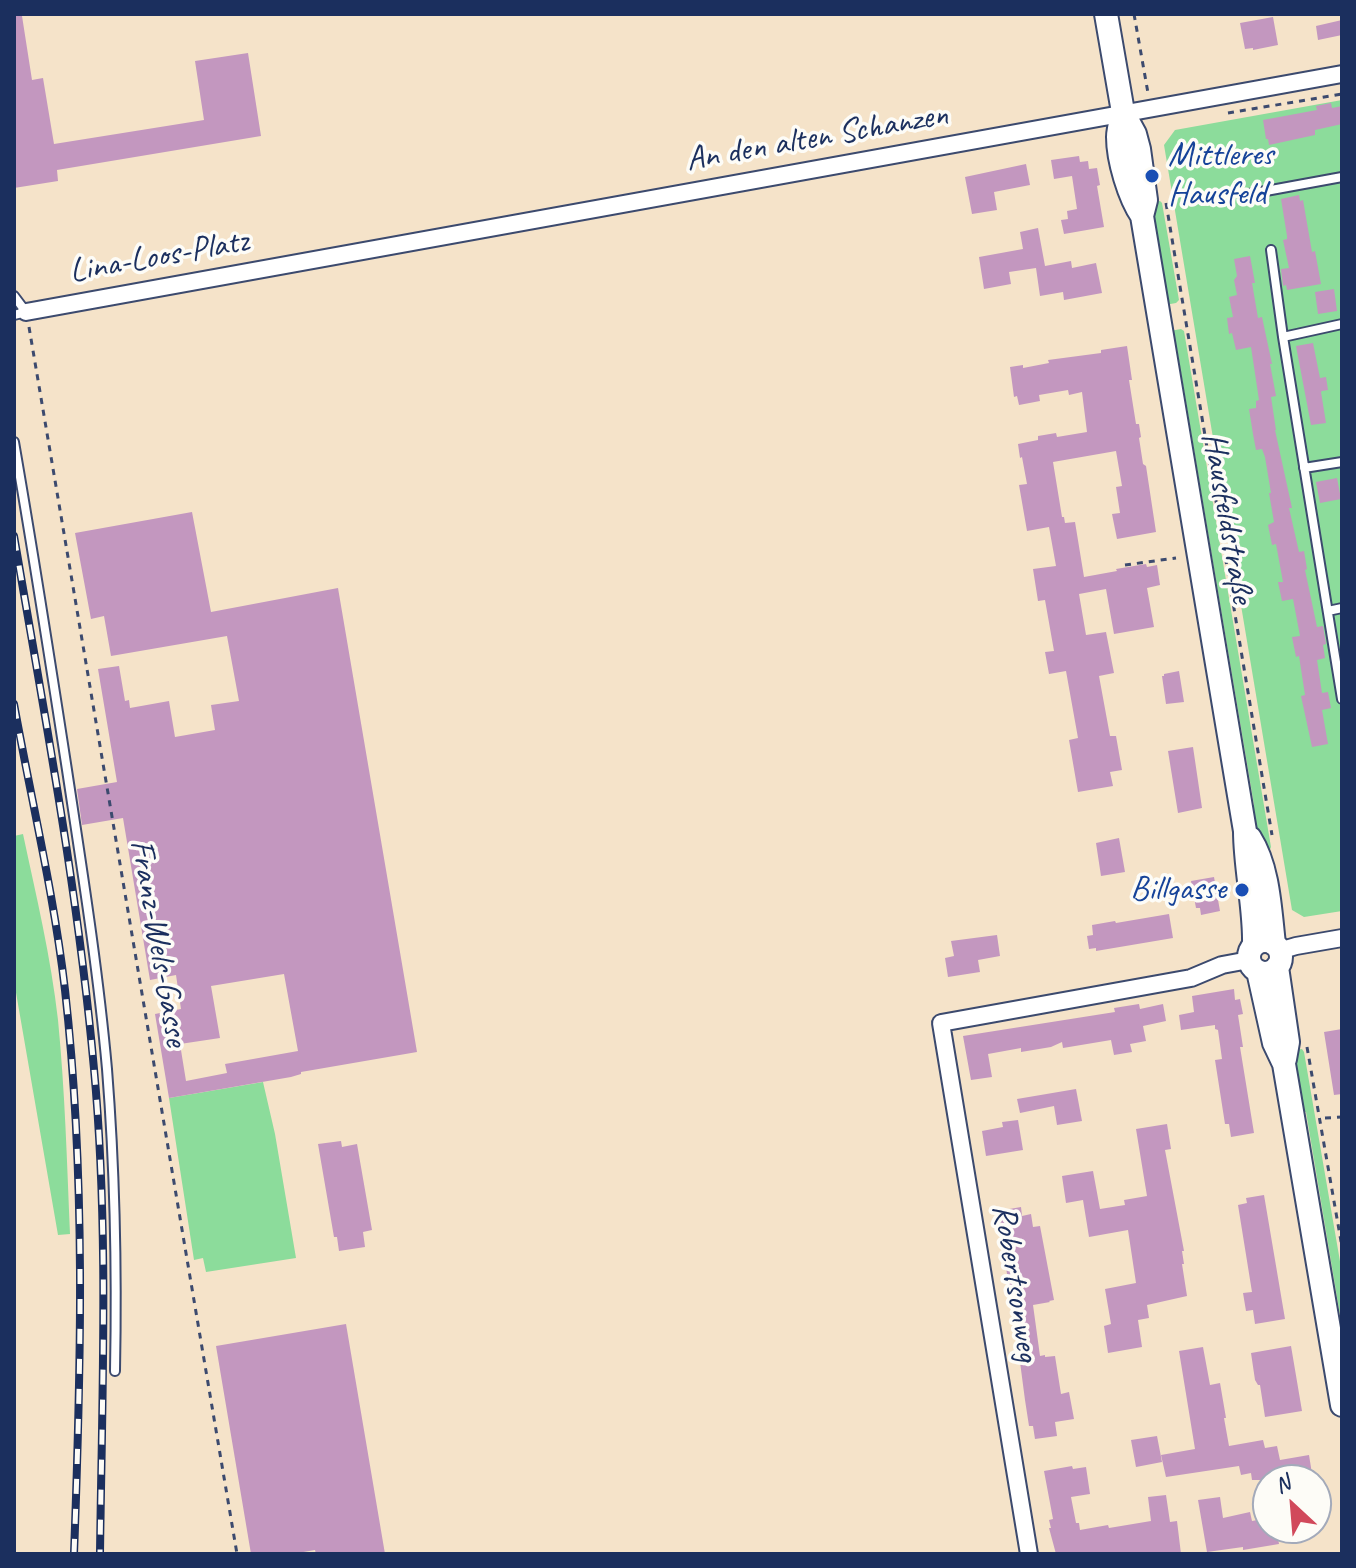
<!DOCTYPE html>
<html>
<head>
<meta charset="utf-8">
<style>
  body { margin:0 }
  #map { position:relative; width:1356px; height:1568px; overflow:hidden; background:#f5e3c9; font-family:Caveat,sans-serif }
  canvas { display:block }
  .frame { position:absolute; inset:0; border:16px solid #1b2f5e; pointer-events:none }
  .north { position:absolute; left:1252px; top:1464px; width:80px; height:80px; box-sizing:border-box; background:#fdfcf7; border:2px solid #a3aaba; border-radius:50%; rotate:334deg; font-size:22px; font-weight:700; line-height:32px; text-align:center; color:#1b2f5e }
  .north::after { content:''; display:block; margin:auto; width:28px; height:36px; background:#d1495b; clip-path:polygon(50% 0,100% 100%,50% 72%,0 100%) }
</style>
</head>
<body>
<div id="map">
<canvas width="1356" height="1568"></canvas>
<div class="frame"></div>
<div class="north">N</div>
</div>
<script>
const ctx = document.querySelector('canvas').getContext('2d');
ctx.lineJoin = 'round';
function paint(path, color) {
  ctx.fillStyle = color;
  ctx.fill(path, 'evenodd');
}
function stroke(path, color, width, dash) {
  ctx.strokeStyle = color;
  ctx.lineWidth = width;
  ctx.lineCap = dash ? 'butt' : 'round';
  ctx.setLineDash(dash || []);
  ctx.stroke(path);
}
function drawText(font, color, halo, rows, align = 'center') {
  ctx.font = font + ' Caveat,sans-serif';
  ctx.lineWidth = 7;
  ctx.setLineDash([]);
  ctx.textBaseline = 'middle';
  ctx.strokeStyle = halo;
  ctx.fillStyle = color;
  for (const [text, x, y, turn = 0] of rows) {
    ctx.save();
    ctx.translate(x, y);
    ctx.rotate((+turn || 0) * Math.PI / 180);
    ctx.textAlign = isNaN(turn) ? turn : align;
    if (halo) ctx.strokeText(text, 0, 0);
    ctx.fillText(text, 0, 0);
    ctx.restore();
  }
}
paint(new Path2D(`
  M 1342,100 L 1342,911 L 1304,917 L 1292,910 L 1164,145 L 1175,130 Z
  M 1160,201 L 1162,203 L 1179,300 L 1176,303 L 1165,305 L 1153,228 L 1153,202 Z
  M 1181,329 L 1184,331 L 1271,847 L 1269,852 L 1256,832 L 1251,806 L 1254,805 L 1177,349 L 1173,349 L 1170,331 Z
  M 23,834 C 36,895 51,957 58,1020 C 65,1091 67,1163 70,1234 L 58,1235 L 14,981 L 14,836 Z
  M 1302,1049 L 1304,1052 L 1342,1273 L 1342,1327 L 1306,1112 L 1301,1111 L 1296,1081 L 1295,1050 Z
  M 263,1082 L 275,1134 L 296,1258 L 206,1272 L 203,1258 L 194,1260 L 169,1098 Z`), '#8cdc9b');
paint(new Path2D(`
  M 14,16 L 22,16 L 32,80 L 43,78 L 54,144 L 204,120 L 195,61 L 248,53 L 261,136 L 57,170 L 58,181 L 14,188 Z
  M 1273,17 L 1278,45 L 1253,50 L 1253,48 L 1245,49 L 1240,23 Z
  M 1342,20 L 1342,35 L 1318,40 L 1316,26 Z
  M 1331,103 L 1332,108 L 1342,106 L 1342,124 L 1315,130 L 1315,135 L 1269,145 L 1268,139 L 1266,139 L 1263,120 L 1317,110 L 1316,106 Z
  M 1079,156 L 1080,162 L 1088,161 L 1089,169 L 1097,168 L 1100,185 L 1097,186 L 1104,227 L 1064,234 L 1061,220 L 1068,219 L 1067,211 L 1077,209 L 1072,176 L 1054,179 L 1051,160 Z
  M 1026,164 L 1030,185 L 994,192 L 997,210 L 972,214 L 965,177 Z
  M 1299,195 L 1300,201 L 1303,200 L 1312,252 L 1315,251 L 1321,284 L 1287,290 L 1286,285 L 1283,286 L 1281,269 L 1289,268 L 1283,240 L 1287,239 L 1287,236 L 1281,199 Z
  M 1038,228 L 1045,266 L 1071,261 L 1072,268 L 1096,263 L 1102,293 L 1064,300 L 1063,292 L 1040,296 L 1036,268 L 1009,272 L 1011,284 L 984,289 L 979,257 L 1023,249 L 1020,232 Z
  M 1250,256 L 1255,283 L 1252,283 L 1258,318 L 1262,317 L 1272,364 L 1270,364 L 1276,396 L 1271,397 L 1276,430 L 1275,430 L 1292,508 L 1289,508 L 1299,552 L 1304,551 L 1307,569 L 1305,570 L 1317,627 L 1323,626 L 1326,644 L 1323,645 L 1325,658 L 1317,660 L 1322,693 L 1328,692 L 1331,708 L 1322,710 L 1328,744 L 1312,747 L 1301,696 L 1305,695 L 1299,656 L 1296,657 L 1292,637 L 1300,636 L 1293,599 L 1282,601 L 1278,582 L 1283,582 L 1276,544 L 1272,545 L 1268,525 L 1274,522 L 1269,493 L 1271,493 L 1265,457 L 1262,449 L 1256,450 L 1253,434 L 1249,409 L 1256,408 L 1256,401 L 1259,400 L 1251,347 L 1236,350 L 1232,333 L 1229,334 L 1227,318 L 1233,317 L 1229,297 L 1237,295 L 1234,280 L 1237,276 L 1234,259 Z
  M 1334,289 L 1337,311 L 1318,314 L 1315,292 Z
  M 1313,343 L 1320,378 L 1326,377 L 1328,390 L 1322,391 L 1321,392 L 1326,423 L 1311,425 L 1296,346 Z
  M 1127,346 L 1132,380 L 1129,380 L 1136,424 L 1139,424 L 1141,437 L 1139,438 L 1143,464 L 1146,466 L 1156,532 L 1117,539 L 1112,514 L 1120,513 L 1116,487 L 1122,486 L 1116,451 L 1053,462 L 1062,517 L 1064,517 L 1065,523 L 1075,522 L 1084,577 L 1117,571 L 1116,569 L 1146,564 L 1147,567 L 1157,565 L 1160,585 L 1147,588 L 1154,627 L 1114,634 L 1106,589 L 1079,594 L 1086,635 L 1106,632 L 1114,673 L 1099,676 L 1110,736 L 1116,736 L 1122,770 L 1110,772 L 1113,786 L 1078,792 L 1069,740 L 1078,738 L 1066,671 L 1049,674 L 1045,652 L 1054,651 L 1045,600 L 1038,601 L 1033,569 L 1056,566 L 1049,527 L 1027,531 L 1019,485 L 1027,484 L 1022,457 L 1020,458 L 1018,444 L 1038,440 L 1038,436 L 1056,433 L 1057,437 L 1087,432 L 1082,392 L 1069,395 L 1068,390 L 1039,395 L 1040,401 L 1019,405 L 1017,396 L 1014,397 L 1010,367 L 1023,365 L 1023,368 L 1049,363 L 1048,360 L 1101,353 L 1101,350 Z
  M 1337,478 L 1341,499 L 1320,503 L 1316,482 Z
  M 192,512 L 211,612 L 338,588 L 417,1052 L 301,1072 L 301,1074 L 291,1077 L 169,1098 L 155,1014 L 181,1009 L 176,975 L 150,980 L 123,818 L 82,825 L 77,789 L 117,782 L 98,669 L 119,666 L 125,701 L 129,700 L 130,708 L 169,701 L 175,737 L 215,730 L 211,705 L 239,701 L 227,636 L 111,656 L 104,616 L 91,619 L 75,533 ZM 284,974 L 298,1051 L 225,1064 L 227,1073 L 186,1081 L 180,1044 L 220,1038 L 211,986 Z
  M 1179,671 L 1184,702 L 1166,704 L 1162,676 L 1164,676 L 1164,674 Z
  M 1193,747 L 1202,808 L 1178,813 L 1168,751 Z
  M 1119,838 L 1125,872 L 1101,876 L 1096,843 Z
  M 1214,877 L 1220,911 L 1201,915 L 1200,908 L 1196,908 L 1191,881 Z
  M 1169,914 L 1173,938 L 1096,951 L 1096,948 L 1089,949 L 1087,936 L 1093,935 L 1092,925 L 1115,921 L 1116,923 Z
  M 997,935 L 1000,956 L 978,960 L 980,972 L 948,977 L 945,958 L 954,956 L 951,941 Z
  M 1234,989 L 1235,1000 L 1240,999 L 1243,1014 L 1238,1015 L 1243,1047 L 1240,1047 L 1254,1133 L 1231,1137 L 1229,1124 L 1225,1124 L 1215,1060 L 1222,1059 L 1218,1030 L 1215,1029 L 1215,1025 L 1181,1030 L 1179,1015 L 1194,1012 L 1192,996 Z
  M 1139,1004 L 1140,1009 L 1163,1004 L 1166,1021 L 1143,1026 L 1146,1041 L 1130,1044 L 1132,1052 L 1114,1055 L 1111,1040 L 1063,1048 L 1062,1042 L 1051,1047 L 1021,1052 L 1021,1048 L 988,1054 L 992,1077 L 971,1080 L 963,1036 L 1115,1012 L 1114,1008 Z
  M 1342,1029 L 1342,1094 L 1334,1095 L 1324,1032 Z
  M 1076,1089 L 1082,1121 L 1057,1125 L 1054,1106 L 1020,1113 L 1017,1099 Z
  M 1018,1120 L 1023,1150 L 986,1156 L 982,1131 L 1003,1127 L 1002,1122 Z
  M 1167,1124 L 1171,1149 L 1165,1150 L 1184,1251 L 1182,1251 L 1184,1264 L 1182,1264 L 1187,1296 L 1147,1305 L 1149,1318 L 1138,1320 L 1142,1347 L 1108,1353 L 1104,1326 L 1111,1324 L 1105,1289 L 1136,1283 L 1128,1230 L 1089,1237 L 1083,1200 L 1066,1203 L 1062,1176 L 1093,1171 L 1100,1209 L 1125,1205 L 1124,1200 L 1147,1196 L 1136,1129 Z
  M 341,1141 L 342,1147 L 357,1144 L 372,1230 L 363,1232 L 365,1247 L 339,1251 L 337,1237 L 334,1237 L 318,1144 Z
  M 1264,1195 L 1285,1319 L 1255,1324 L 1253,1310 L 1246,1311 L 1243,1293 L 1252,1292 L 1238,1205 L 1247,1203 L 1246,1198 Z
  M 1021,1207 L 1022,1216 L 1031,1214 L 1033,1227 L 1040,1226 L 1054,1300 L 1049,1301 L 1050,1302 L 1033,1305 L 1040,1356 L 1045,1355 L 1045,1357 L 1055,1356 L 1061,1394 L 1069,1392 L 1074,1419 L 1055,1422 L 1057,1436 L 1035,1439 L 1033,1426 L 1029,1426 L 1025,1400 L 1020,1362 L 1023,1361 L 1018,1334 L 1020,1334 L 1017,1308 L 1012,1309 L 998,1211 Z
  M 346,1324 L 385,1554 L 316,1554 L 315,1550 L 292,1554 L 251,1554 L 216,1346 Z
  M 1291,1346 L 1302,1411 L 1265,1417 L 1260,1385 L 1258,1385 L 1255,1380 L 1251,1353 Z
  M 1203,1347 L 1210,1385 L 1220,1383 L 1226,1418 L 1224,1418 L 1229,1446 L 1263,1440 L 1265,1448 L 1277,1446 L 1280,1460 L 1309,1455 L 1313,1480 L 1252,1480 L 1251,1473 L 1241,1475 L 1239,1466 L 1166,1477 L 1161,1455 L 1195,1449 L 1179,1351 Z
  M 1157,1436 L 1162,1462 L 1136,1467 L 1131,1440 Z
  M 1072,1466 L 1073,1469 L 1086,1467 L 1090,1494 L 1071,1497 L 1076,1523 L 1079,1523 L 1080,1530 L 1108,1525 L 1109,1528 L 1151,1521 L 1148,1497 L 1166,1495 L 1170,1522 L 1177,1521 L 1181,1554 L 1056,1554 L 1049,1528 L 1051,1528 L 1049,1520 L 1053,1519 L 1044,1471 Z
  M 1220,1497 L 1223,1518 L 1250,1512 L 1252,1521 L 1268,1518 L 1268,1528 L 1276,1528 L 1279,1544 L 1243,1550 L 1243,1547 L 1207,1552 L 1198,1500 Z`), '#c397bf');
const lane = new Path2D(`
  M 1244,195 L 1342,177
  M 1271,250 L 1283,337 L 1342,699
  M 14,296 L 26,312 L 14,315
  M 1283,337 L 1342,324
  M 14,442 C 33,551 50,660 67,770 C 82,869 98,969 107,1069 C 115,1170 117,1270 115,1371
  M 1304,468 L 1342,462
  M 1328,611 L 1342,608`);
const street = new Path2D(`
  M 26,312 L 1342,74
  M 1279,951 L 1296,946 L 1342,938
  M 1029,1554 L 941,1023 L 1191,978 L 1222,965 L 1249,960`);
const secondary = new Path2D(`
  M 1106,14 L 1123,112 L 1135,134 L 1139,149 L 1146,200 L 1142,216 L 1245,831 C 1245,869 1255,907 1254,945
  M 1123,112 C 1121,120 1118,129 1118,137 C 1118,160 1129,197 1142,216
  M 1250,838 C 1269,868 1270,910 1274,944
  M1249 957a16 16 0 1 1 32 0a16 16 0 1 1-32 0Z
  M 1277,967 L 1288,1042 L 1285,1059
  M 1258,971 L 1274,1043 L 1284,1064 L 1342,1405`);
stroke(lane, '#3c4a6e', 12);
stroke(street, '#3c4a6e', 20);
stroke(secondary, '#3c4a6e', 26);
stroke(new Path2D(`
  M 1134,14 L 1148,93
  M 1228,113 L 1342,94
  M 1166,203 L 1272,835
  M 29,327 L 237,1554
  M 1125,565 L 1176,558
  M 1307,1047 L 1342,1247
  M 1325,1118 L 1342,1117`), '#3c4a6e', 3, [6, 6]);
stroke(lane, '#fff', 8);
stroke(street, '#fff', 16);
stroke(secondary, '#fff', 22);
const rail = new Path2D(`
  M 14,536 C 44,713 78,890 94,1069 C 109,1230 102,1393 100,1554
  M 14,704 C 31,799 54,894 65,990 C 86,1177 81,1367 74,1554`);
stroke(rail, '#1b2f5e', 8);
stroke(rail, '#fdfcf7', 5, [15]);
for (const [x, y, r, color] of [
  [1152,176,8,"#1a4fb4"],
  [1242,890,8,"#1a4fb4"]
]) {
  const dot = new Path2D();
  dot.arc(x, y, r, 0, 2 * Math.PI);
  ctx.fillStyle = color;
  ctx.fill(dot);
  stroke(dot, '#fdfcf7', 3);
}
drawText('34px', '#1b2f5e', '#fdfcf7', [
  ["An den alten Schanzen",817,138,-10],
  ["Lina-Loos-Platz",159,257,-10],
  ["Hausfeldstraße",1227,518,80],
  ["Franz-Wels-Gasse",158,943,80],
  ["Robertsonweg",1015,1283,81]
]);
drawText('34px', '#164399', '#fdfcf7', [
  ["Mittleres",1168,156],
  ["Hausfeld",1168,195],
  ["Billgasse",1226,890,"right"]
], 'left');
</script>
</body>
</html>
